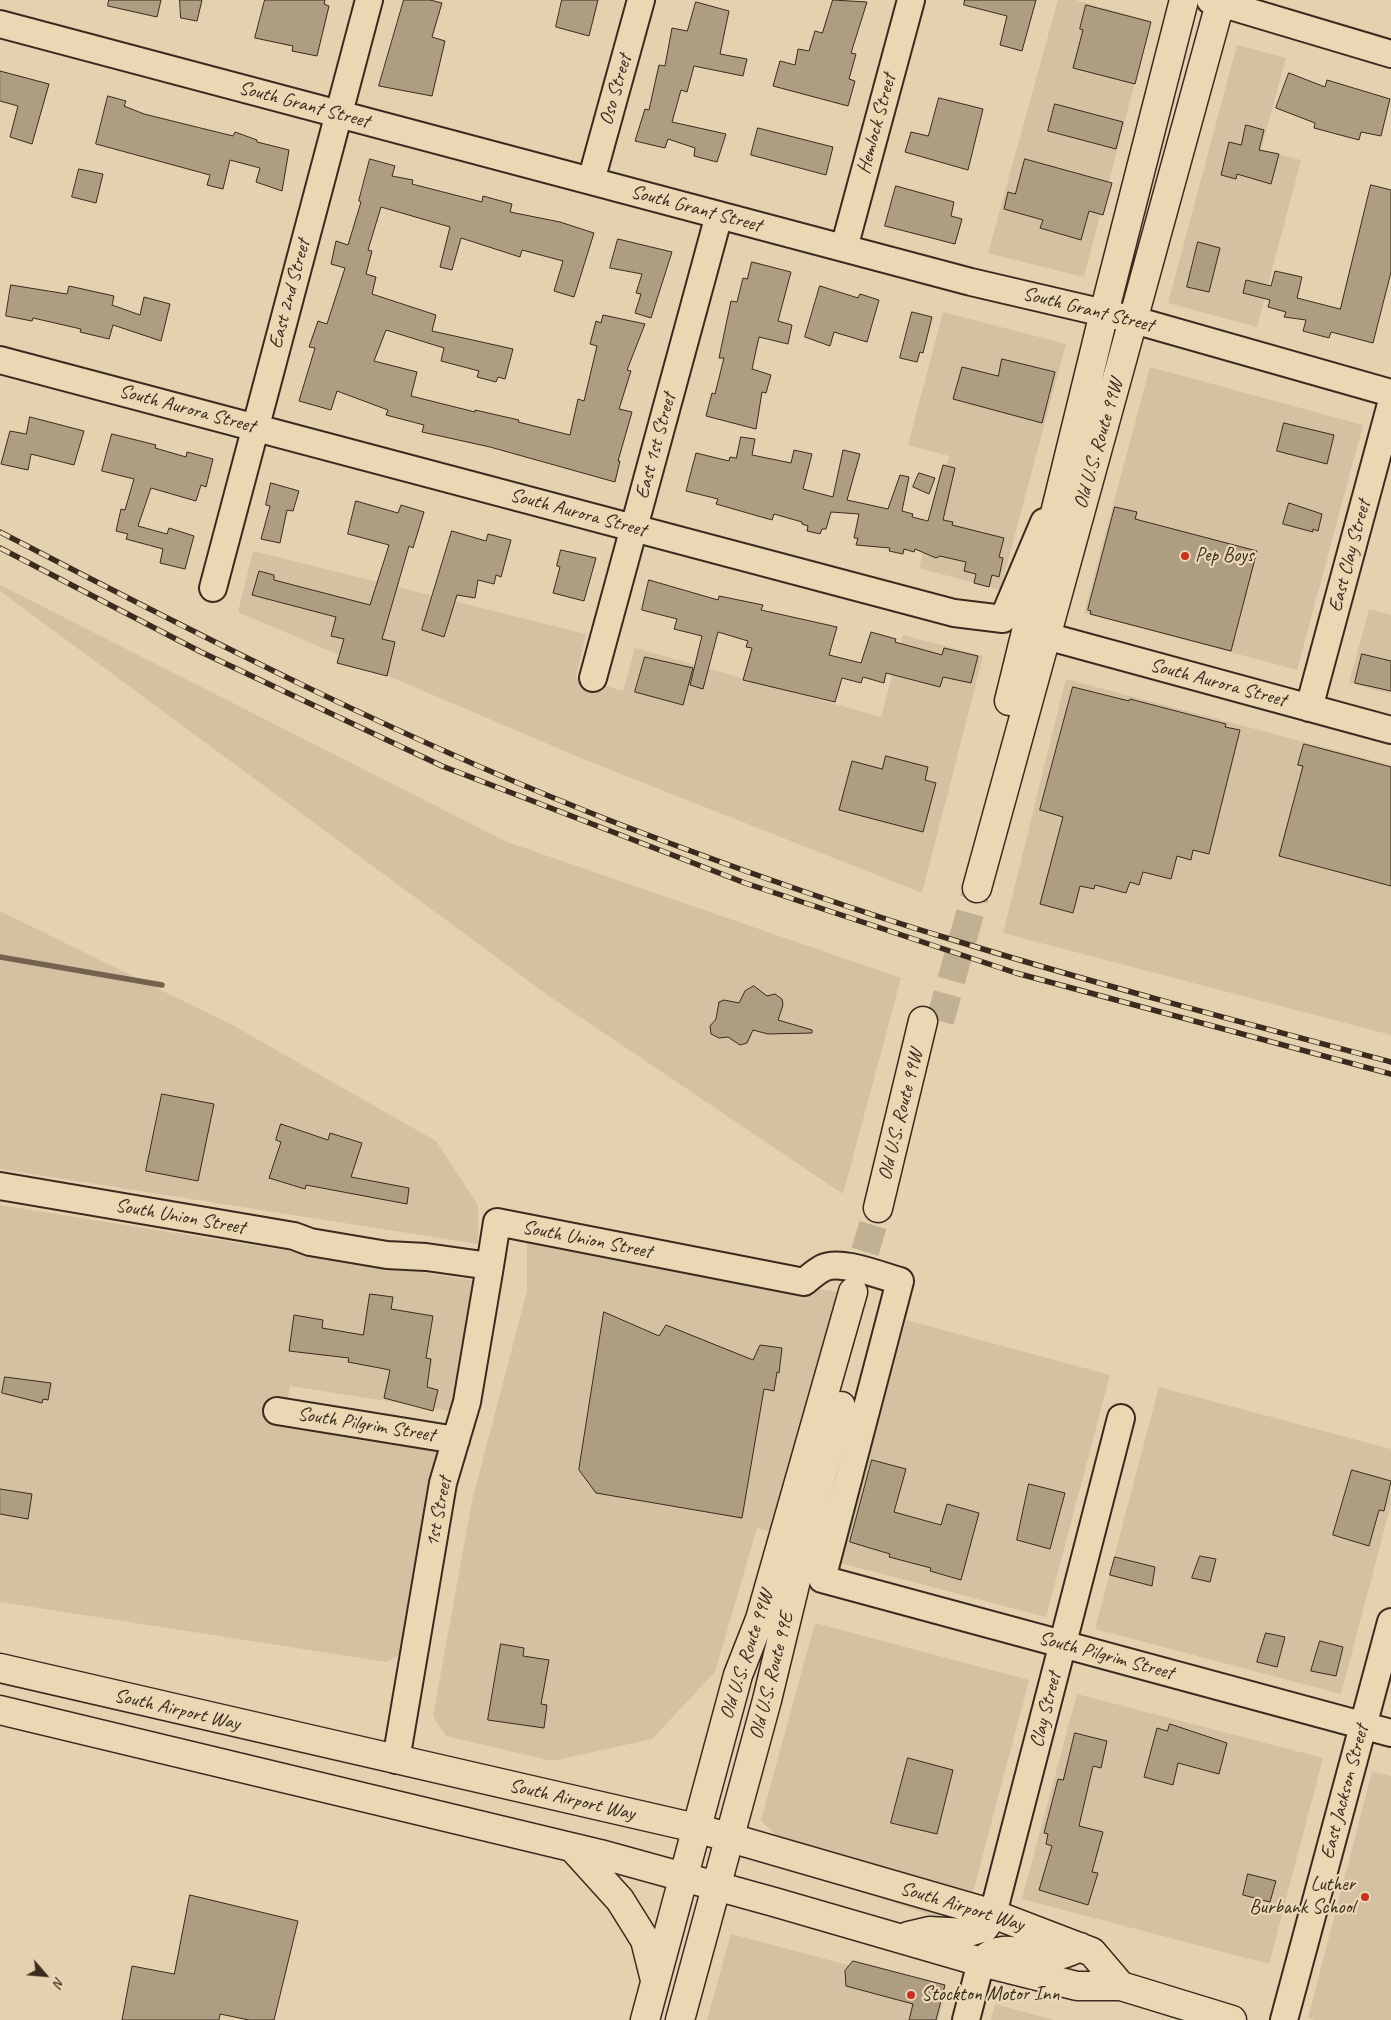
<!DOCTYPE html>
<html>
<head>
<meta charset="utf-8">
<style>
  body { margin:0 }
  #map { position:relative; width:1391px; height:2020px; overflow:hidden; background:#e3d1af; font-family:Caveat,sans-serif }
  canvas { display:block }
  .north { position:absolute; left:20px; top:1950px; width:50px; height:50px; -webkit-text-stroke:4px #ead8b5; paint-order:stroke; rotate:117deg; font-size:14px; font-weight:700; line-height:20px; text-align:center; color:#3b2a1e }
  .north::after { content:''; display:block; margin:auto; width:18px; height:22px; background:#3b2a1e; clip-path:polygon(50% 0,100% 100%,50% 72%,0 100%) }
</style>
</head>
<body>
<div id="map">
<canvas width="1391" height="2020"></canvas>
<div class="north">N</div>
</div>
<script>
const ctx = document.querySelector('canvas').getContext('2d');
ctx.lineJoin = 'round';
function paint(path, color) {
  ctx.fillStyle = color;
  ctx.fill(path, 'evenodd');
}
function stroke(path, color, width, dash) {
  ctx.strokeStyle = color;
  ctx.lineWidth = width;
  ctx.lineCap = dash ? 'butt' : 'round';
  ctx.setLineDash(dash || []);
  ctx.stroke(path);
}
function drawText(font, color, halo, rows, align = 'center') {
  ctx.font = font + ' Caveat,sans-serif';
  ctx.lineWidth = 4.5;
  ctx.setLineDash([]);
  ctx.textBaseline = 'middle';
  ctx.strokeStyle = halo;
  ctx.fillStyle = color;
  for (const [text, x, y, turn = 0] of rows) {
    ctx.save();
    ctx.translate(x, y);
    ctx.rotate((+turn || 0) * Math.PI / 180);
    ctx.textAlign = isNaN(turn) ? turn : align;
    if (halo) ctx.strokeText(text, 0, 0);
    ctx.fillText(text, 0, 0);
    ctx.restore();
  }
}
paint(new Path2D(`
  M 1058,0 L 1075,0 L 1151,21 L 1084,277 L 988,253 Z
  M 1237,45 L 1286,58 L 1261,150 L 1301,160 L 1257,327 L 1168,303 Z
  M 943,312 L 1066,344 L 1000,590 L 919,568 L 949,456 L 908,445 Z
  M 1150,367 L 1363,425 L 1297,670 L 1084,613 Z
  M 253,551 L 586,634 L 576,677 L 623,691 L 635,648 L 881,717 L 903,635 L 983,656 L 922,893 L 581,758 L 238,612 Z
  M 0,585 L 507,842 L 901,978 L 843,1194 L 549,996 L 0,591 Z
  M 1369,609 L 1391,615 L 1391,694 L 1349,683 Z
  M 1066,679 L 1391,765 L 1391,1035 L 1003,933 Z
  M 0,911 L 234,1026 L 436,1141 L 478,1205 L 478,1244 L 0,1169 Z
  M 0,1205 L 477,1281 L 456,1412 L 290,1386 L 286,1410 L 448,1436 L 404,1652 L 387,1662 L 0,1602 Z
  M 527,1238 L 843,1293 L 778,1533 L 757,1528 L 715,1672 L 652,1739 L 552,1761 L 446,1736 L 433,1716 L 472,1501 L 527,1291 Z
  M 906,1320 L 1110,1375 L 1046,1617 L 841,1563 Z
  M 1159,1387 L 1391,1449 L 1391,1504 L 1341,1694 L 1095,1629 Z
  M 815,1623 L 1029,1680 L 964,1926 L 818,1878 L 761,1820 Z
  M 1077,1694 L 1323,1758 L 1269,1964 L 1022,1899 Z
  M 1372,1772 L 1391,1776 L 1391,2020 L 1314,2020 L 1308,2018 Z
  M 731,1934 L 946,1991 L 938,2020 L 707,2020 Z
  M 995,2004 L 1054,2020 L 991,2020 Z`), '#d3c1a2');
stroke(new Path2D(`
  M 0,957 L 162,985`), '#74624f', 5.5);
const building = new Path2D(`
  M 109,0 L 161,0 L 157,17 L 108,6 Z
  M 180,0 L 202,0 L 197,21 L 181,18 Z
  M 265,0 L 325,0 L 324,4 L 329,6 L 317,56 L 292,51 L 293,46 L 255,38 Z
  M 404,0 L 430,0 L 442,3 L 432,37 L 445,41 L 432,96 L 379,86 Z
  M 562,0 L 598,0 L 589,36 L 556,27 Z
  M 833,0 L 867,2 L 851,53 L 856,54 L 849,79 L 855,81 L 848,106 L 773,86 L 780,61 L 795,65 L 798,49 L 809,51 L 815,31 L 822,33 Z
  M 965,0 L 1036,0 L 1022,51 L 1000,45 L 1007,16 L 964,5 Z
  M 696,2 L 729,11 L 720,54 L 747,59 L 743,76 L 694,66 L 687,92 L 681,90 L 672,122 L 726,134 L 717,162 L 694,156 L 695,148 L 668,139 L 665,148 L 635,141 L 645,109 L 649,110 L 659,65 L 665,66 L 672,28 L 687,31 Z
  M 1086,5 L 1151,22 L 1135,84 L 1073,68 L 1083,30 L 1080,29 Z
  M 0,71 L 49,84 L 32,144 L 10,137 L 18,106 L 0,101 Z
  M 1289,73 L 1325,87 L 1327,80 L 1390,99 L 1381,136 L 1361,132 L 1359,140 L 1314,128 L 1315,123 L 1276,108 Z
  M 108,96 L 126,101 L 124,106 L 144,114 L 233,136 L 235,132 L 257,140 L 257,142 L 289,150 L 282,191 L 256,182 L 260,168 L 230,160 L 223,189 L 207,185 L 210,175 L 96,144 Z
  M 939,98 L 983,109 L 968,170 L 905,152 L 911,132 L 928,136 Z
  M 1055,104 L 1123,122 L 1116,149 L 1048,131 Z
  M 1246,125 L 1264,130 L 1259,150 L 1279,154 L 1271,184 L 1237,174 L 1236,179 L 1221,175 L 1229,142 L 1241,145 Z
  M 758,128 L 833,147 L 826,175 L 751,155 Z
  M 370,159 L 395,166 L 392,176 L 413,180 L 412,184 L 482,202 L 483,196 L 512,204 L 510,212 L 560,222 L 594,233 L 574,297 L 554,291 L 563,261 L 522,250 L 520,257 L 461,238 L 452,270 L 440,267 L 450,227 L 381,207 L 368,250 L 372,251 L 366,274 L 376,277 L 372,294 L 436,315 L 432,331 L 513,349 L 505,379 L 498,377 L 496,382 L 477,377 L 479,371 L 441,361 L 444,348 L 386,330 L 374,361 L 417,372 L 411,396 L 475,412 L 475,410 L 519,420 L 518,422 L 570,435 L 578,399 L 584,401 L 597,346 L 590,344 L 596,321 L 601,323 L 603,315 L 645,324 L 627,370 L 631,371 L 619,409 L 632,412 L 618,461 L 620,461 L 615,482 L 490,447 L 422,432 L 424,425 L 386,415 L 388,410 L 337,391 L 331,410 L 299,401 L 315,348 L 309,347 L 318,321 L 327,324 L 345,268 L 331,264 L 336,241 L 348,245 L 361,202 L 359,201 Z
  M 1025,159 L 1112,183 L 1103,215 L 1089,211 L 1081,240 L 1040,228 L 1043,220 L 1004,209 L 1008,192 L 1015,194 Z
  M 79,169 L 103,174 L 96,203 L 72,197 Z
  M 1371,185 L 1391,190 L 1391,272 L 1373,343 L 1331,332 L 1329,338 L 1303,331 L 1306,320 L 1284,317 L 1286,312 L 1268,307 L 1270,300 L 1243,293 L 1246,280 L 1271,286 L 1275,271 L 1302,277 L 1297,298 L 1340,309 Z
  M 896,186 L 954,202 L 951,216 L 962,219 L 955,244 L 885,226 Z
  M 618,239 L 672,252 L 651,318 L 635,313 L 641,294 L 636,293 L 642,274 L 610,268 Z
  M 1198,242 L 1220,248 L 1209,292 L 1187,287 Z
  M 752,262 L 791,272 L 778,321 L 792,325 L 788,344 L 759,337 L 752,369 L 771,375 L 766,393 L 762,392 L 756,429 L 706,416 L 712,393 L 715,394 L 724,358 L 719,358 L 731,301 L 737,302 L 743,278 L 747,279 Z
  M 11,285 L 67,294 L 69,286 L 114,296 L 112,305 L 140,315 L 144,297 L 170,304 L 161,341 L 113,325 L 109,339 L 80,332 L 81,329 L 33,318 L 32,321 L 6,316 Z
  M 820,286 L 858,298 L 860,294 L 879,300 L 867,342 L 834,332 L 830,346 L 805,337 Z
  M 912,312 L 932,317 L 923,353 L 920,352 L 917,362 L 900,358 Z
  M 1002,359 L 1055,372 L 1042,423 L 953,399 L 962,367 L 998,376 Z
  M 30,417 L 84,431 L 74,465 L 31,454 L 28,470 L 1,464 L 10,431 L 26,434 Z
  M 1284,423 L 1334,435 L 1327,464 L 1277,451 Z
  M 112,434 L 156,445 L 155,448 L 186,457 L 187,452 L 213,459 L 206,487 L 201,485 L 196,501 L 151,488 L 138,526 L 167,534 L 169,528 L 194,536 L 185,569 L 160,563 L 163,549 L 126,539 L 128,534 L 116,531 L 121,509 L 125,510 L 134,479 L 102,471 Z
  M 741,437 L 755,439 L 752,455 L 791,463 L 794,450 L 812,454 L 803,489 L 833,497 L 843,450 L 860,454 L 847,500 L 888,509 L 900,475 L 909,477 L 902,511 L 913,514 L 912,517 L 928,521 L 943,465 L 955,468 L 943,520 L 953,522 L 952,525 L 1004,538 L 999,557 L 1003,558 L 999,577 L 992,575 L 989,587 L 974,583 L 976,574 L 964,571 L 966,562 L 940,556 L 936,558 L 915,549 L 914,552 L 904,549 L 903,554 L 889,551 L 890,548 L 856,545 L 858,538 L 854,538 L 859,514 L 831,512 L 826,529 L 822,529 L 820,534 L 807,531 L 808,526 L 802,524 L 802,522 L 774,514 L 772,520 L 716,504 L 718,499 L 686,491 L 696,453 L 729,461 L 730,457 L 736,458 Z
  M 919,473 L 935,478 L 929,494 L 913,487 Z
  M 271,483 L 299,491 L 293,511 L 287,510 L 280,543 L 261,539 L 270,506 L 266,505 Z
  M 356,501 L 398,513 L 401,505 L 424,512 L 413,548 L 409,546 L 382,639 L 395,642 L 387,676 L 337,663 L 344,639 L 331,636 L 336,617 L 252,595 L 259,571 L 274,575 L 274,580 L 370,605 L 389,545 L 348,534 Z
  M 1289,503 L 1322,514 L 1318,531 L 1313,529 L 1313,532 L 1283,524 Z
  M 1115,507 L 1137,512 L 1135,519 L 1257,551 L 1231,651 L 1090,614 L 1091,611 L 1088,610 Z
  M 452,531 L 486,541 L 488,534 L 511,540 L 501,577 L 496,575 L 494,584 L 478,580 L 475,598 L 457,595 L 444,637 L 422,630 Z
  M 561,550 L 596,558 L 584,601 L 553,593 L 560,567 L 557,566 Z
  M 649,580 L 718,600 L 719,596 L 763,605 L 761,610 L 837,627 L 829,655 L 861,663 L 871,632 L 896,639 L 895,642 L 942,655 L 944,648 L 978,656 L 971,683 L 943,677 L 940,687 L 886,673 L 884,683 L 863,677 L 861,683 L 842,678 L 835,702 L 743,680 L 752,648 L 746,647 L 748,641 L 718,632 L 703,689 L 690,685 L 702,636 L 674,629 L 677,619 L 642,610 Z
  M 1362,654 L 1391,661 L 1391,691 L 1355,683 Z
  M 645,657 L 693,668 L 683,705 L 635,692 Z
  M 1073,687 L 1129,701 L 1130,699 L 1226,724 L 1225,727 L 1240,730 L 1209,854 L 1193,850 L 1191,860 L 1177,856 L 1171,879 L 1143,872 L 1139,885 L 1130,882 L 1126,893 L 1095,885 L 1094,889 L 1080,886 L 1073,913 L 1040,904 L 1063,817 L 1040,810 Z
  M 1304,744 L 1391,767 L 1391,886 L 1279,856 L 1303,766 L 1298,765 Z
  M 886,756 L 928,767 L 925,780 L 936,783 L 923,832 L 839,810 L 852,761 L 882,769 Z
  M 754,986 L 767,996 L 775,994 L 782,999 L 783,1005 L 778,1020 L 812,1030 L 812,1033 L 768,1034 L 753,1030 L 747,1043 L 740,1045 L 728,1037 L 719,1038 L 711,1034 L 710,1026 L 716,1019 L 719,1002 L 724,1000 L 739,1003 L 745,991 Z
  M 162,1094 L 214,1104 L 198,1181 L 146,1171 Z
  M 281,1124 L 328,1140 L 330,1133 L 362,1143 L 351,1177 L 409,1188 L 407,1204 L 306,1185 L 305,1189 L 269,1178 L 281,1142 L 276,1140 Z
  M 370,1294 L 393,1297 L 391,1309 L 433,1316 L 426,1358 L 431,1359 L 427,1387 L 438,1390 L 433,1411 L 384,1398 L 390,1370 L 348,1362 L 349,1358 L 289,1351 L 294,1315 L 323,1320 L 322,1328 L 363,1335 Z
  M 604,1312 L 659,1336 L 666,1325 L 753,1360 L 760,1345 L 782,1348 L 779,1373 L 777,1372 L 774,1391 L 764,1389 L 742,1518 L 596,1493 L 579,1470 Z
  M 5,1377 L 51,1383 L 48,1400 L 43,1399 L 42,1403 L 2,1393 Z
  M 872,1460 L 906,1469 L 894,1512 L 941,1525 L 947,1504 L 979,1513 L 961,1580 L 930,1571 L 931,1568 L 889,1557 L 890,1554 L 850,1542 Z
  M 1352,1470 L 1391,1481 L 1384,1511 L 1379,1510 L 1369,1546 L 1333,1535 Z
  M 1029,1484 L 1065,1493 L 1050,1549 L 1017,1540 Z
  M 0,1489 L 32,1494 L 28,1519 L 0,1514 Z
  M 1200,1556 L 1216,1559 L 1210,1582 L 1192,1578 Z
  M 1115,1557 L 1155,1567 L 1152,1586 L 1110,1575 Z
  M 1266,1633 L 1285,1637 L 1277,1667 L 1257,1662 Z
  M 1320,1641 L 1343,1647 L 1336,1676 L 1311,1671 Z
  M 501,1644 L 524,1648 L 523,1656 L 549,1660 L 541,1704 L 547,1705 L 544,1728 L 488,1720 Z
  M 1170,1724 L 1227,1743 L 1219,1774 L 1178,1763 L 1173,1785 L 1144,1777 L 1157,1728 L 1167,1731 Z
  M 1075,1733 L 1107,1741 L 1101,1768 L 1093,1766 L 1079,1826 L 1103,1832 L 1092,1872 L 1098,1873 L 1088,1905 L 1039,1890 L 1052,1846 L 1046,1844 L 1048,1834 L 1044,1833 L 1058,1779 L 1063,1780 Z
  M 908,1758 L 953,1770 L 937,1834 L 891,1823 Z
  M 1248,1874 L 1276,1881 L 1270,1902 L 1243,1895 Z
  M 190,1895 L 298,1921 L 274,2020 L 249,2020 L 220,2014 L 219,2020 L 122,2020 L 132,1966 L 174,1974 Z
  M 853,1961 L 945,1985 L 936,2020 L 909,2020 L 913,2004 L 846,1986 L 845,1971 Z`);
paint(building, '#af9d82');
stroke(building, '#3b2a1e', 1);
stroke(new Path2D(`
  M 940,1021 L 977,888
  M 853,1292 L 878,1208`), '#c1b092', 28, [28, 14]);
const minor = new Path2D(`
  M 1210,0 L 1391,54
  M 0,24 L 971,282 L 1134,320 L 1391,393
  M 591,181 L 641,0
  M 844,248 L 911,0
  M 0,360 L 954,613 L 1003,619 L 1044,522
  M 213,588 L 369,0
  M 1046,636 L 1391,730
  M 593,678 L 719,215
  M 1309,708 L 1391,404
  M 0,1186 L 294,1236 L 310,1242 L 387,1255 L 426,1257 L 490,1266 L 497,1222 L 804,1282 C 810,1277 817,1271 823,1268 C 841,1259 881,1276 900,1281 L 822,1579 L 1391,1733
  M 277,1411 L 456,1440
  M 396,1760 L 443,1483 L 467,1402 L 490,1266
  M 993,1914 L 1121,1418
  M 966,2020 L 981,1962
  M 1284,2020 L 1391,1622`);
const major = new Path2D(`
  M 1009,701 L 1104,313 L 1184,0
  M 977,888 L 1221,0
  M 878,1208 L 923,1021
  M 0,1668 L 696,1828 L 993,1914 L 1092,1952 L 1121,1986
  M 0,1710 L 600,1854 L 774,1902 L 981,1962 L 1077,1986 L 1121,1986 L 1232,2020
  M 573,1848 L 620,1900 L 645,1940 L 655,1980
  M 908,1936 L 929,1931 L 966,1933 L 985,1927 L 993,1914
  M 981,1962 C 1004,1938 1031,1961 1058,1955 C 1066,1954 1073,1950 1080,1947
  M 645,2020 L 738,1675 L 760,1619 L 853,1292
  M 680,2020 L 767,1700 L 822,1473 L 841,1406`);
stroke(minor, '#3b2a1e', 30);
stroke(major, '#3b2a1e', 31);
stroke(minor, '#ead8b5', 26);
stroke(major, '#ead8b5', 28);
const rail = new Path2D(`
  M 0,532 C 204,638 409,743 624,826 C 732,867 840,906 950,939 C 1096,984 1244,1023 1391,1062
  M 0,548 L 201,652 L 442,766 L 745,883 L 1016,973 L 1391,1074`);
stroke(rail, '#3b2a1e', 5.5);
stroke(rail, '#ead8b5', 4, [11]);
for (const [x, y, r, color] of [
  [1185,556,5,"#c8321e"],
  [1365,1897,5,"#c8321e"],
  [911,1995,5,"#c8321e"]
]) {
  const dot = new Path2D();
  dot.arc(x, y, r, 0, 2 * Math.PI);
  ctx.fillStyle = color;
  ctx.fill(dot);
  stroke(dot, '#ead8b5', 2);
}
drawText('20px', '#3b2a1e', '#ead8b5', [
  ["Oso Street",616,90,-74],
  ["South Grant Street",304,105,15],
  ["Hemlock Street",877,124,-75],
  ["South Grant Street",696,209,15],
  ["East 2nd Street",290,294,-75],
  ["South Grant Street",1088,310,14],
  ["South Aurora Street",187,409,15],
  ["Old U.S. Route 99W",1099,444,-74],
  ["East 1st Street",656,446,-75],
  ["South Aurora Street",578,513,15],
  ["East Clay Street",1350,556,-75],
  ["South Aurora Street",1218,683,15],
  ["Old U.S. Route 99W",901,1115,-76],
  ["South Union Street",180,1217,10],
  ["South Union Street",587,1240,11],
  ["South Pilgrim Street",366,1425,9],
  ["1st Street",439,1512,-79],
  ["Old U.S. Route 99W",747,1655,-72],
  ["South Pilgrim Street",1106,1656,15],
  ["Old U.S. Route 99E",772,1676,-76],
  ["South Airport Way",177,1710,13],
  ["Clay Street",1046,1710,-76],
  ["East Jackson Street",1345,1792,-75],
  ["South Airport Way",572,1800,13],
  ["South Airport Way",962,1907,17]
]);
drawText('20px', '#3b2a1e', '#ead8b5', [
  ["Pep Boys",1195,556],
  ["Luther",1355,1885,"right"],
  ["Burbank School",1355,1908,"right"],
  ["Stockton Motor Inn",921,1995]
], 'left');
</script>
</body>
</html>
